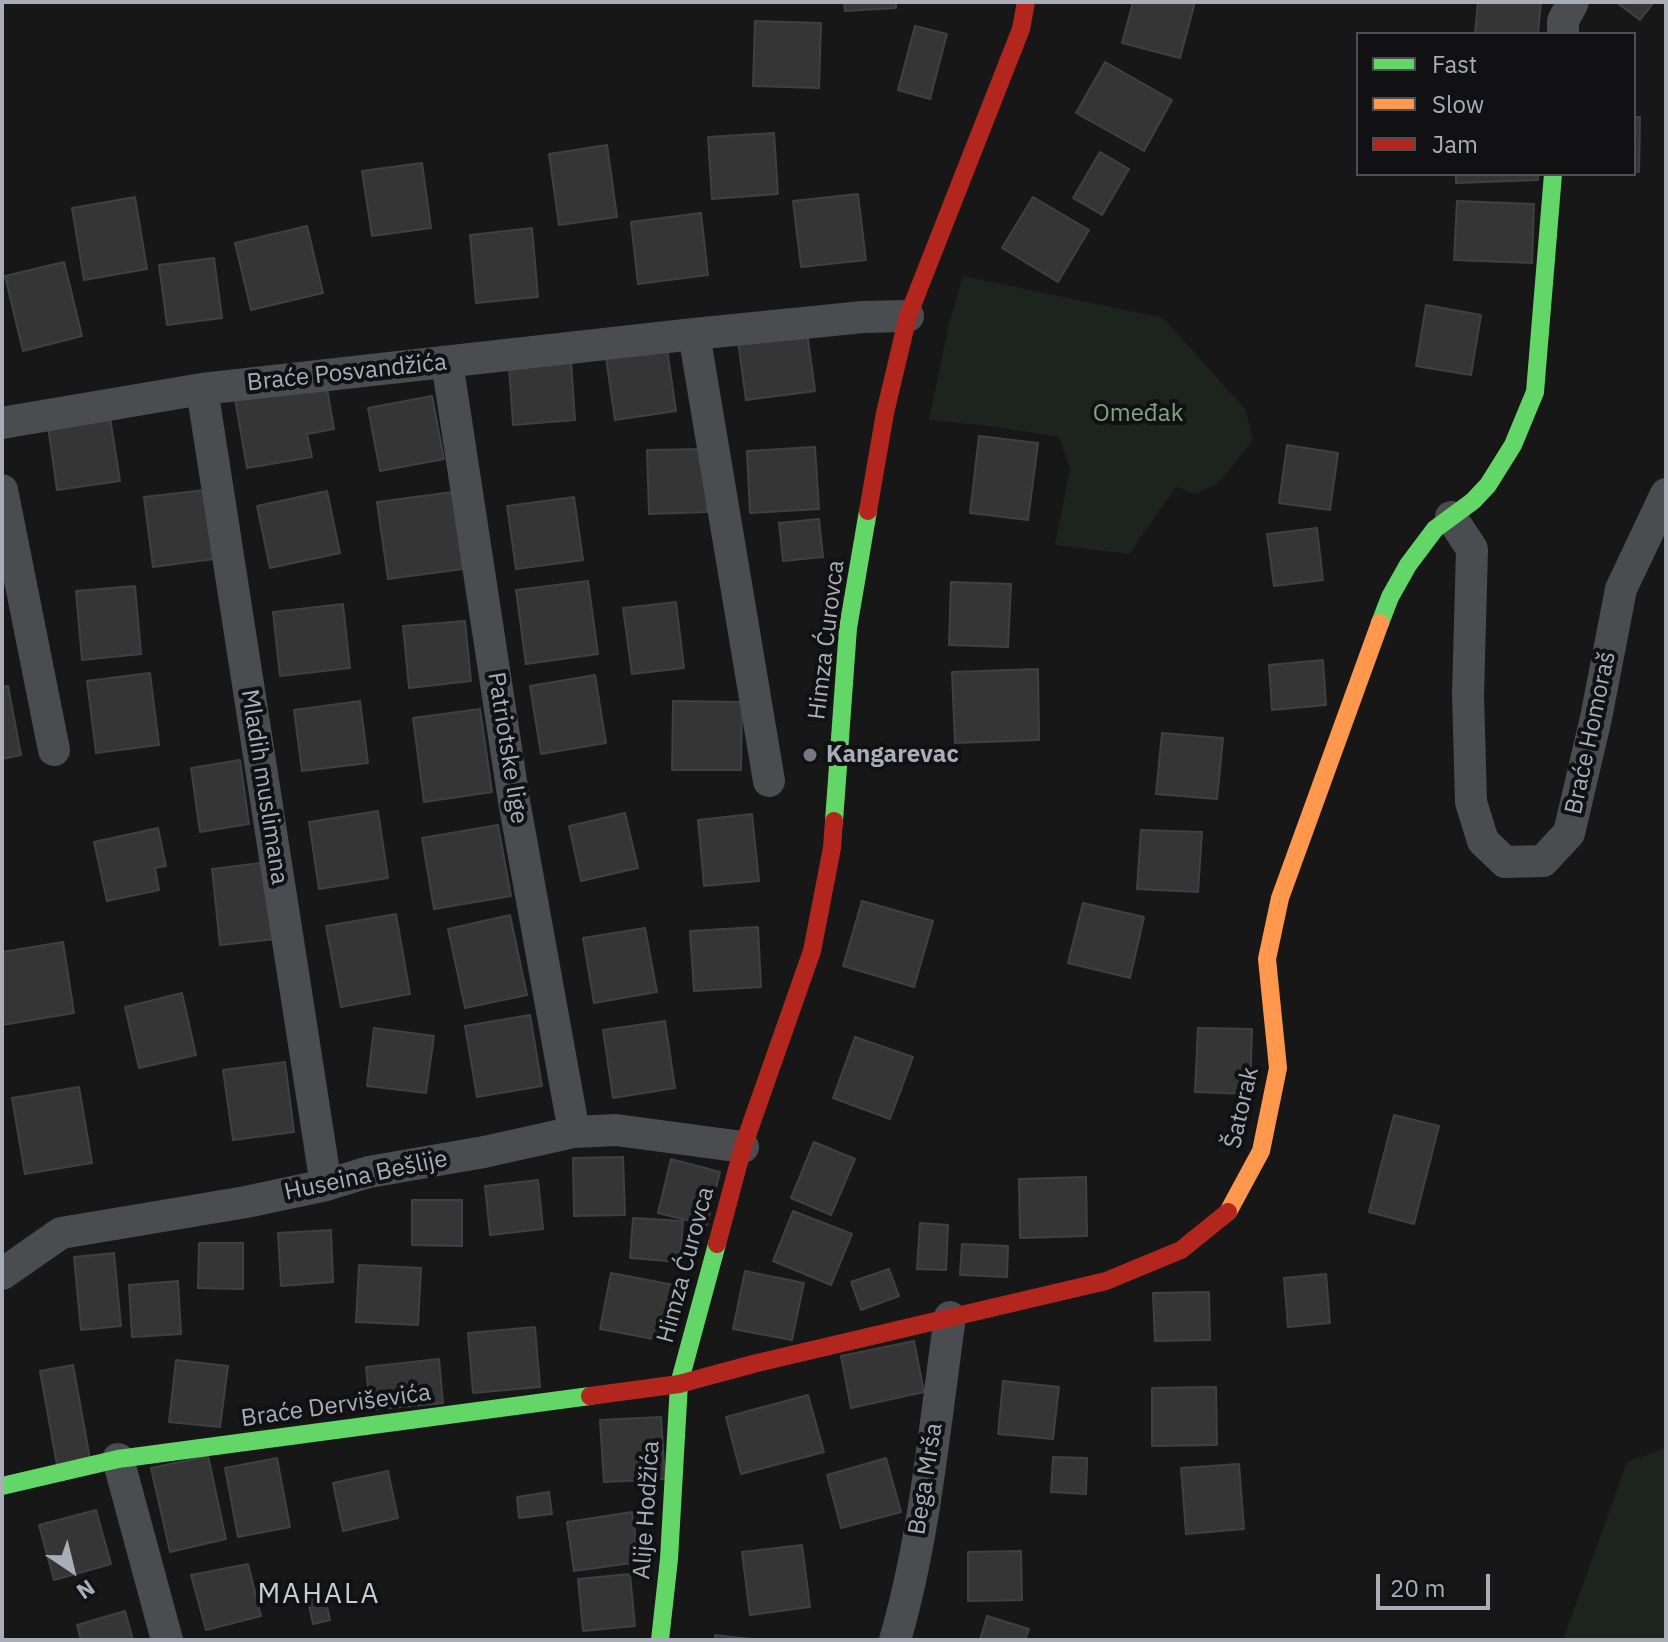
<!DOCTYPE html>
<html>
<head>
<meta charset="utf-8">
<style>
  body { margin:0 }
  #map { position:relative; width:1668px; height:1642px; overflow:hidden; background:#171717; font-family:"IBM Plex Sans",sans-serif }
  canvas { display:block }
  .frame { position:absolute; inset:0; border:4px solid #a8adb8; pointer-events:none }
  .legend { position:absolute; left:1356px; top:32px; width:280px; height:144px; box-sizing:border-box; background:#111113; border:2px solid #4d4f55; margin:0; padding:10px 14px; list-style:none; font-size:24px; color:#a8adb8 }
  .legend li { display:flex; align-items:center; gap:16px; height:40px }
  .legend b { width:40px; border:2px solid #4d4f55 }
  .north { position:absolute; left:32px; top:1530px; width:80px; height:80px; -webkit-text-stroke:6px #111113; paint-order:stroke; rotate:145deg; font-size:22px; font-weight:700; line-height:32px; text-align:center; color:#a8adb8 }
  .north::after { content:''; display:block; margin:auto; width:28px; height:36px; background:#a8adb8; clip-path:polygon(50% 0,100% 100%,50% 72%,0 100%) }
  .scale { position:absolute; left:1376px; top:1574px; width:114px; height:36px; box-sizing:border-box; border:4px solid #a8adb8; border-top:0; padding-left:10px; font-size:24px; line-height:28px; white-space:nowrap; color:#a8adb8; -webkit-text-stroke:6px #111113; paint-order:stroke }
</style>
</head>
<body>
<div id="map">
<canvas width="1668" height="1642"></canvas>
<div class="frame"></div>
<ul class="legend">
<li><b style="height:10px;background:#63d668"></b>Fast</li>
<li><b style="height:10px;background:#ff974d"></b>Slow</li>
<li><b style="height:10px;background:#b3261e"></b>Jam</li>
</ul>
<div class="north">N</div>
<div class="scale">20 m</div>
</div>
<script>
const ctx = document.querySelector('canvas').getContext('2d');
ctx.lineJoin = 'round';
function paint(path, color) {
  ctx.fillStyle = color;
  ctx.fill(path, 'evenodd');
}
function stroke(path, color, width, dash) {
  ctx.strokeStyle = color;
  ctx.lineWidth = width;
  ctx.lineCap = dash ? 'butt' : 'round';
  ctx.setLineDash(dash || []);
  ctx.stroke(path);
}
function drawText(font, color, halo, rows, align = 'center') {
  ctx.font = font + ' "IBM Plex Sans",sans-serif';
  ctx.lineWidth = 8;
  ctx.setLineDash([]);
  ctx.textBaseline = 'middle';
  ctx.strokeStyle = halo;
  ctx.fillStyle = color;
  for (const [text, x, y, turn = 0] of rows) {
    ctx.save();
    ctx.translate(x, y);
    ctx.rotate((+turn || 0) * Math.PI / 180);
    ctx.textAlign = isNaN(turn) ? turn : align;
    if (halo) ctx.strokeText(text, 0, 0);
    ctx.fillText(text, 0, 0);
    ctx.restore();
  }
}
paint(new Path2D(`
  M 963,276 L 1163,318 L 1245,409 L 1253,440 L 1219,482 L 1195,494 L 1176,487 L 1129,554 L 1055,545 L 1070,469 L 1059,437 L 990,426 L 929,420 L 949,324 Z
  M 1666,1448 L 1666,1640 L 1563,1640 L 1627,1462 Z`), '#1d241e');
const building = new Path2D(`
  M 844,2 L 896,2 L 896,8 L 845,11 Z
  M 1133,2 L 1195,2 L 1180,58 L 1122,43 Z
  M 1478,2 L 1541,2 L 1538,34 L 1475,34 Z
  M 1616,2 L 1654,2 L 1640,20 Z
  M 755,21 L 821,23 L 819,88 L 753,86 Z
  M 915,26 L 947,34 L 930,99 L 898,90 Z
  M 1105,62 L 1172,100 L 1144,151 L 1076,113 Z
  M 1634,117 L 1640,117 L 1639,172 L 1634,172 Z
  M 774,133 L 778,194 L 712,199 L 708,137 Z
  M 607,145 L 617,217 L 559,225 L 549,154 Z
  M 1100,152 L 1129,169 L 1102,215 L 1073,198 Z
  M 422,163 L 431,228 L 372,236 L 362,171 Z
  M 1456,174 L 1538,174 L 1538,180 L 1456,183 Z
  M 858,194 L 866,260 L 801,267 L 793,201 Z
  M 135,197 L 147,269 L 84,280 L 72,208 Z
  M 1033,197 L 1089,230 L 1058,282 L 1002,248 Z
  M 1457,201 L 1534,204 L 1532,263 L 1454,260 Z
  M 701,213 L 708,275 L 638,284 L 631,222 Z
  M 307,226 L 323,293 L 251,310 L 235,243 Z
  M 532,228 L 538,297 L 476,303 L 470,235 Z
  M 214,258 L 222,318 L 167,325 L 159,265 Z
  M 64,262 L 82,336 L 23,351 L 5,276 Z
  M 1426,305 L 1481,315 L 1471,375 L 1416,366 Z
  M 807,332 L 815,391 L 746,400 L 738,341 Z
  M 667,349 L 676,411 L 615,420 L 606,358 Z
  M 571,362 L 575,420 L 513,425 L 509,367 Z
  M 326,383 L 334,429 L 307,434 L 312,457 L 247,468 L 235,399 Z
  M 432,396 L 444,459 L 380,471 L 368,408 Z
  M 110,417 L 120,481 L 57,490 L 48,426 Z
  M 979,436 L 1038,443 L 1028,520 L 970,513 Z
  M 1287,445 L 1338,453 L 1330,510 L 1279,503 Z
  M 815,447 L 819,509 L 750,513 L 747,451 Z
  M 706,449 L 707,512 L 649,514 L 647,450 Z
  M 205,490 L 214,559 L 153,567 L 144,497 Z
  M 327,491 L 340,553 L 270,568 L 257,506 Z
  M 453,492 L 463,569 L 388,579 L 377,502 Z
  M 574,497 L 583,560 L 516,569 L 507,506 Z
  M 819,519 L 823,557 L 783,561 L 779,523 Z
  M 1317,528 L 1323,580 L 1274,586 L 1267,534 Z
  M 588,581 L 598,654 L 526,664 L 516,590 Z
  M 951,582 L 1011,584 L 1008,647 L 949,645 Z
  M 135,586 L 141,654 L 82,660 L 76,591 Z
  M 676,602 L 684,668 L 632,674 L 623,608 Z
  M 343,604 L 350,668 L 280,676 L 273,612 Z
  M 465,621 L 471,681 L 409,688 L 403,626 Z
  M 1323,660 L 1326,705 L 1272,710 L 1269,665 Z
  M 1038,669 L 1039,740 L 955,743 L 952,672 Z
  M 150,673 L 159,745 L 96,753 L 87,681 Z
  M 595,675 L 606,743 L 541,754 L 530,686 Z
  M 8,686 L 21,755 L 2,759 L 2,687 Z
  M 360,701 L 368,763 L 302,771 L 294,710 Z
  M 673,701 L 742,702 L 741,770 L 672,770 Z
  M 480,709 L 492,792 L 424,802 L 413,718 Z
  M 1162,733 L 1223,738 L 1217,799 L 1156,794 Z
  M 240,760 L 249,824 L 200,832 L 191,768 Z
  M 378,811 L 388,878 L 319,889 L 309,822 Z
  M 625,813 L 638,868 L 581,881 L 569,826 Z
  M 752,814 L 759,881 L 704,886 L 698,820 Z
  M 498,825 L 511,896 L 434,909 L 422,838 Z
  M 158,828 L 166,866 L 155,868 L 159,890 L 107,901 L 94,842 Z
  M 1141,830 L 1202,832 L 1198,892 L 1137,889 Z
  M 277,861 L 286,938 L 220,945 L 212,869 Z
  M 862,901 L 933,921 L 914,987 L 843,966 Z
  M 1083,903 L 1144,917 L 1130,978 L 1068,963 Z
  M 396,914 L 410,994 L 341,1007 L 326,926 Z
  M 510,915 L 527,995 L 465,1008 L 448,929 Z
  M 758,927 L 761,987 L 694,991 L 690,931 Z
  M 645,928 L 657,992 L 594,1003 L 583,938 Z
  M 63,942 L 74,1013 L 2,1025 L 2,952 Z
  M 182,993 L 196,1055 L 139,1068 L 125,1007 Z
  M 530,1015 L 542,1086 L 477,1097 L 465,1026 Z
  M 665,1021 L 675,1088 L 613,1098 L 603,1030 Z
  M 374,1028 L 434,1036 L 426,1093 L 367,1086 Z
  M 1198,1028 L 1252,1029 L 1250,1094 L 1195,1092 Z
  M 855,1037 L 913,1057 L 890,1119 L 833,1098 Z
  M 285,1062 L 294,1132 L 233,1140 L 223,1070 Z
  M 79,1087 L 92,1163 L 25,1174 L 12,1098 Z
  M 1394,1115 L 1439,1126 L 1414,1224 L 1369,1212 Z
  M 814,1142 L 855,1159 L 831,1215 L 791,1198 Z
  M 623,1157 L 625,1215 L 574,1216 L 573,1158 Z
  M 671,1159 L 720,1172 L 707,1225 L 658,1213 Z
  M 1086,1177 L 1087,1236 L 1020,1238 L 1019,1179 Z
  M 538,1180 L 543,1229 L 490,1235 L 485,1186 Z
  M 412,1200 L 462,1200 L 462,1246 L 412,1245 Z
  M 793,1211 L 852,1234 L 831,1285 L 773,1261 Z
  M 633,1218 L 683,1221 L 680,1262 L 630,1258 Z
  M 920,1223 L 948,1225 L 946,1270 L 917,1269 Z
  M 331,1230 L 333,1282 L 281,1286 L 278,1233 Z
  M 199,1243 L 243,1243 L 243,1289 L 198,1288 Z
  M 962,1244 L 1008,1246 L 1007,1277 L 960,1275 Z
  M 114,1253 L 121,1326 L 81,1330 L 74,1257 Z
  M 359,1265 L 421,1268 L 418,1325 L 356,1322 Z
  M 889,1269 L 899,1296 L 861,1310 L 851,1282 Z
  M 745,1271 L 804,1283 L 792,1340 L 733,1329 Z
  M 611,1273 L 674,1285 L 664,1341 L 600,1329 Z
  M 1326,1274 L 1330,1323 L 1288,1327 L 1284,1278 Z
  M 178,1281 L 181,1334 L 132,1337 L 129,1285 Z
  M 1209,1292 L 1210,1340 L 1155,1341 L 1153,1293 Z
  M 535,1327 L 540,1387 L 473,1393 L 468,1333 Z
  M 914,1341 L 924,1392 L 851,1408 L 841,1356 Z
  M 439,1359 L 443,1403 L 370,1410 L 366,1367 Z
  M 176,1360 L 228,1366 L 220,1427 L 169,1422 Z
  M 73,1365 L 90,1459 L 57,1465 L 40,1371 Z
  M 1003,1381 L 1059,1387 L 1053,1439 L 998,1434 Z
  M 1216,1387 L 1217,1445 L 1152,1446 L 1152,1388 Z
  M 808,1395 L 824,1452 L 741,1474 L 726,1417 Z
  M 661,1417 L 665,1479 L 604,1482 L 600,1420 Z
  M 208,1456 L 226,1539 L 170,1552 L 151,1468 Z
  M 1053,1457 L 1087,1458 L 1086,1494 L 1051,1492 Z
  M 277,1458 L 290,1527 L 238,1537 L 225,1468 Z
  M 886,1458 L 901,1512 L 841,1528 L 827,1475 Z
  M 1239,1464 L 1244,1529 L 1186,1534 L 1181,1468 Z
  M 388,1471 L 398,1518 L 343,1531 L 333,1483 Z
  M 549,1492 L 552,1514 L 519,1518 L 517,1497 Z
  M 96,1510 L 111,1564 L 54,1580 L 39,1525 Z
  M 632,1512 L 639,1562 L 574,1571 L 567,1522 Z
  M 802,1545 L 810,1607 L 750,1615 L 742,1552 Z
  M 1021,1551 L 1022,1600 L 968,1601 L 968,1552 Z
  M 248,1564 L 261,1616 L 206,1630 L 191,1575 Z
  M 630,1574 L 635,1626 L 583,1631 L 578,1579 Z
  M 324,1593 L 330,1620 L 313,1624 L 307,1596 Z
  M 125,1611 L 133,1640 L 81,1640 L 77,1625 Z
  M 987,1616 L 1029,1629 L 1025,1640 L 980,1640 Z
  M 715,1635 L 759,1640 L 715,1640 Z`);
paint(building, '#353536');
stroke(building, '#3f4043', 2);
stroke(new Path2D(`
  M 1563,34 L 1563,21 L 1573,2
  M 694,334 L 769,781
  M 447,362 L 514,801 L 574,1132
  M 202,389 L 326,1185
  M 2,423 L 202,389 L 694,334 L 863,317 L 908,316
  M 2,490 L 54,750
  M 1451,517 L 1472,549 L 1468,694 L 1471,802 L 1483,841 L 1505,862 L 1543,861 L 1569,833 L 1596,718 L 1621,589 L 1666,494
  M 2,1274 L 61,1233 L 246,1202 L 326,1185 L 369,1172 L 484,1152 L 574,1132 L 616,1130 L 743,1147
  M 118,1459 L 167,1640
  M 895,1640 C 925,1538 935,1422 950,1317`), '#4b4c50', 32);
stroke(new Path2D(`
  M 1380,623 L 1390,597 L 1408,565 L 1435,529 L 1473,501 L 1488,485 L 1513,445 L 1535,392 L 1553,174
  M 834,821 L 848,628 L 868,511
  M 2,1486 L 118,1459 L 590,1396
  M 660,1640 L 669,1559 L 679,1384 L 717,1244`), '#63d668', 18);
stroke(new Path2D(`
  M 1228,1212 L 1261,1151 L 1278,1068 L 1267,959 L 1280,898 L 1380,623`), '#ff974d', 18);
stroke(new Path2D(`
  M 868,511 L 885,413 L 908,316 L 1021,29 L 1026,2
  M 717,1244 L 743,1147 L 812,951 L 832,848 L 834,821
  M 590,1396 L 679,1384 L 757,1363 L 1106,1281 L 1181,1250 L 1228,1212`), '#b3261e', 18);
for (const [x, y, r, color] of [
  [810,755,8,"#757880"]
]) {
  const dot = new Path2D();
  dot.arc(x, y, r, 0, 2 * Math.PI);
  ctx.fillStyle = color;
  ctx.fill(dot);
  stroke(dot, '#111113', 3);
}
drawText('24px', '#a8adb8', '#111113', [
  ["Braće Posvandžića",347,373,-6],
  ["Himza Ćurovca",827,640,-83],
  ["Braće Homoraš",1591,733,-78],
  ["Patriotske lige",507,748,81],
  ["Mladih muslimana",264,787,81],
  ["Šatorak",1242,1108,-77],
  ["Huseina Bešlije",366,1176,-12],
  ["Himza Ćurovca",686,1265,-75],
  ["Braće Derviševića",336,1406,-8],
  ["Bega Mrša",926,1479,-81],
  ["Alije Hodžića",647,1510,-86]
]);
drawText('24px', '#7fa381', '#111113', [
  ["Omeđak",1138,414]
]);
drawText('bold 24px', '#a8adb8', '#111113', [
  ["Kangarevac",826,755]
], 'left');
ctx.letterSpacing = '2px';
drawText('28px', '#c9ccd4', '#111113', [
  ["MAHALA",319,1595]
]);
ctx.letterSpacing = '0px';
</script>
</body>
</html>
